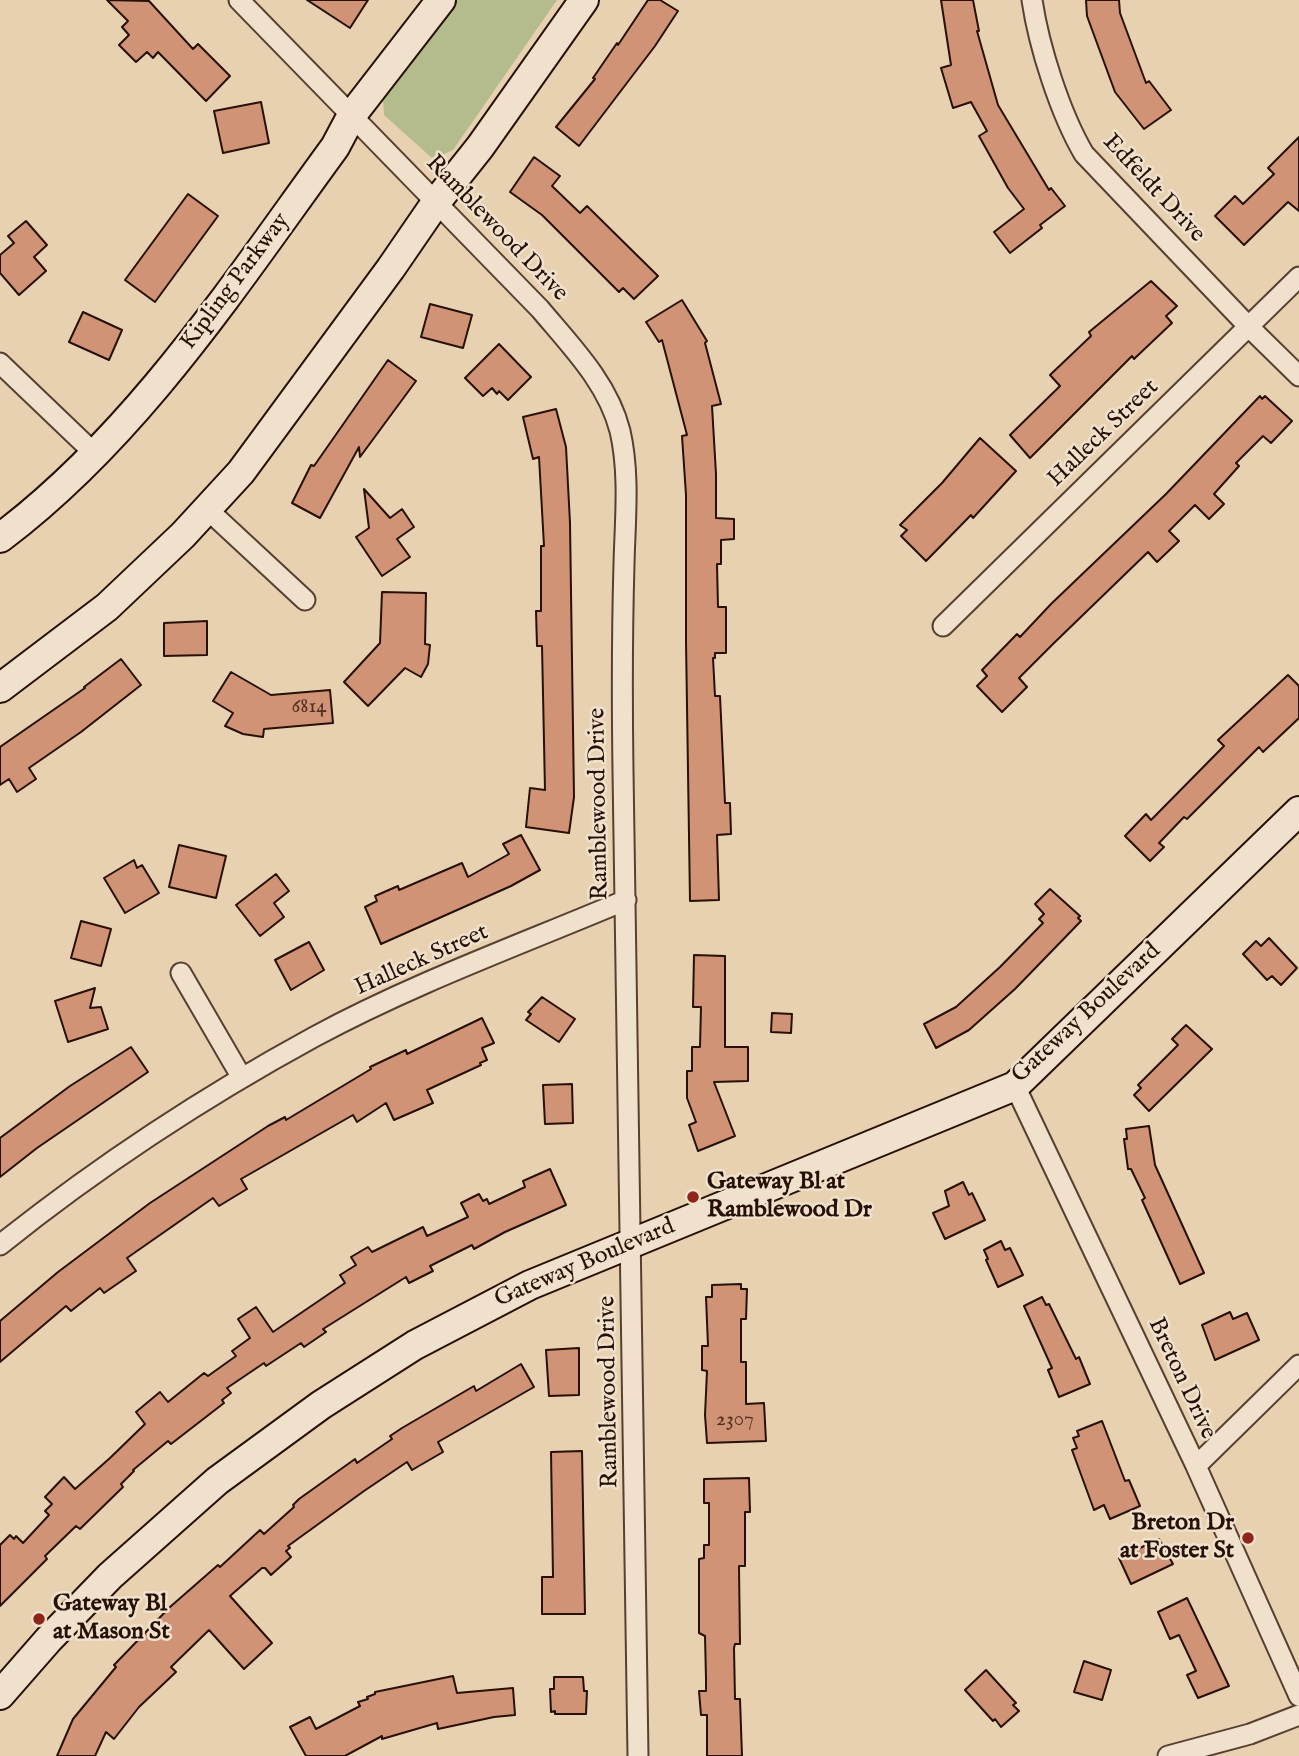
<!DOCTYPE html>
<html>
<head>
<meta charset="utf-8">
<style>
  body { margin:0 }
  canvas { display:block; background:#e7d1b1 }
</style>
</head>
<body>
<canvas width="1299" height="1756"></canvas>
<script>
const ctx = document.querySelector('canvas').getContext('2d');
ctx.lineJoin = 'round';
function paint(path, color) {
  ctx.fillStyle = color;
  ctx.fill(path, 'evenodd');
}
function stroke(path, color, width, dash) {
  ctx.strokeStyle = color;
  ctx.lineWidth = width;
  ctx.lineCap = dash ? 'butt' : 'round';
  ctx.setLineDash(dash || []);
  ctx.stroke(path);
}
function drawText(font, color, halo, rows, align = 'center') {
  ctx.font = font + ' "IM FELL English",serif';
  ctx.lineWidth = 5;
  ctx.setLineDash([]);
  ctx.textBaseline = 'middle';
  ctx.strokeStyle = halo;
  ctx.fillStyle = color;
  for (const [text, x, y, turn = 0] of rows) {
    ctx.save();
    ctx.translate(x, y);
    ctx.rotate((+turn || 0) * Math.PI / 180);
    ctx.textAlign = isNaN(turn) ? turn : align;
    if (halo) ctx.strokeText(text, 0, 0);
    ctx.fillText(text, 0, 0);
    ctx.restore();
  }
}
paint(new Path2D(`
  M 452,0 L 557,0 L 453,150 L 433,159 L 384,115 L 383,99 Z`), '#b4bc8d');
const building = new Path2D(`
  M 107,0 L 149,1 L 193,49 L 198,44 L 230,76 L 206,101 L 158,52 L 153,58 L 147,52 L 136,62 L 119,45 L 129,35 L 122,27 L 128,21 Z
  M 307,0 L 368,0 L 350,28 Z
  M 648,0 L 660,0 L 678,11 L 655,46 L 579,146 L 556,127 L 595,79 L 593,78 L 617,43 L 618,45 Z
  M 941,0 L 973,0 L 979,31 L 977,31 L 998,105 L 1049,190 L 1051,188 L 1065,206 L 1040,225 L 1042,228 L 1010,253 L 994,232 L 1024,209 L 1008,188 L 979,136 L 987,131 L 971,102 L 953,108 L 941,68 L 951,65 Z
  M 1086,0 L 1119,0 L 1120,13 L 1146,83 L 1149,81 L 1171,110 L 1144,129 L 1115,92 L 1087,16 Z
  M 261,102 L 269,143 L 223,153 L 214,111 Z
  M 1299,137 L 1299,211 L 1288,202 L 1244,245 L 1215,216 L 1235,196 L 1243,204 L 1274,174 L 1268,168 Z
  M 534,157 L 560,176 L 552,186 L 580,213 L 587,206 L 658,276 L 634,299 L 623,288 L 619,292 L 542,215 L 510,192 Z
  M 188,194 L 218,216 L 155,302 L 125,280 Z
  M 26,221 L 47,245 L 34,257 L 46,271 L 19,295 L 0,273 L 0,255 L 14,243 L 8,236 Z
  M 1151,281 L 1177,306 L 1166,316 L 1172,323 L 1134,359 L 1132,356 L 1030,458 L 1010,435 L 1060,386 L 1050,375 L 1091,336 L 1089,332 Z
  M 682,300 L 707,341 L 705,343 L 721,404 L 712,406 L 716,474 L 716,518 L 734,519 L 734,539 L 721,540 L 721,564 L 717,564 L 718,607 L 726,607 L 726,653 L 715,653 L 715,658 L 713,658 L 715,696 L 720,696 L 725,803 L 730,803 L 731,834 L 717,835 L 719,900 L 690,901 L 686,641 L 686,495 L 682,436 L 687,435 L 662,340 L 659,342 L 646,322 Z
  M 430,304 L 472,315 L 463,348 L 421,337 Z
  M 83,312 L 122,330 L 109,360 L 69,342 Z
  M 499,344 L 531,377 L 508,400 L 499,391 L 497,394 L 492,388 L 483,396 L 465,378 Z
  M 388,360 L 416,381 L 360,457 L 359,447 L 320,518 L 292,503 L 311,465 L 314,466 Z
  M 1260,396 L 1262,399 L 1265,396 L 1292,421 L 1271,443 L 1263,436 L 1236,463 L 1239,466 L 1214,494 L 1224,504 L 1209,519 L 1195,505 L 1169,531 L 1179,541 L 1157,562 L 1148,552 L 1054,643 L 1019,678 L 1027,687 L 1002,712 L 977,686 L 987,676 L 982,670 L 1017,634 L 1020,637 L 1051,604 L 1166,494 Z
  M 556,409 L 566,447 L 570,523 L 574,797 L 569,833 L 526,827 L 530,788 L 545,790 L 542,646 L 537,646 L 536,611 L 541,611 L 541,546 L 544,546 L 539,457 L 533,459 L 523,417 Z
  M 980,438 L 1016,471 L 973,518 L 971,515 L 926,561 L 901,536 L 907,530 L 900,525 L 942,483 Z
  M 364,489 L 390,518 L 402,509 L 414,527 L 397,539 L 410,557 L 382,576 L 356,537 L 369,528 Z
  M 382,592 L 426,593 L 425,644 L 430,645 L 428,664 L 421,677 L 405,668 L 368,706 L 344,682 L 380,643 Z
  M 207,621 L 207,655 L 164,656 L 164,623 Z
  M 121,659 L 141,685 L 81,732 L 29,768 L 36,779 L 17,792 L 9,779 L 0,785 L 0,747 L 85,688 L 84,687 Z
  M 231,672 L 271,695 L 330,690 L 333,723 L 264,729 L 263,737 L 243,734 L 225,726 L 233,713 L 213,701 Z
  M 1288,675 L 1299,686 L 1299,718 L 1263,752 L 1259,747 L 1187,819 L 1184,817 L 1159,843 L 1164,847 L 1150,861 L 1125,836 L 1146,814 L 1151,820 L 1224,746 L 1218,740 Z
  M 521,835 L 540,870 L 511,886 L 381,944 L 365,907 L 377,901 L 375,896 L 398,886 L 399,890 L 462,863 L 468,877 L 509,854 L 503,844 Z
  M 179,845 L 226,856 L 216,898 L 169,887 Z
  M 134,860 L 137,868 L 142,865 L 159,893 L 125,913 L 104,878 Z
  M 276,874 L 289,891 L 274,903 L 284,917 L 260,936 L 236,905 Z
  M 1050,889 L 1080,916 L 1078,918 L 1081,921 L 1015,989 L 969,1030 L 936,1048 L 924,1024 L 956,1007 L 1000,967 L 1043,923 L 1039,919 L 1044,914 L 1035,904 Z
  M 81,921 L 111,929 L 101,966 L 71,958 Z
  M 1269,938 L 1297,968 L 1281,985 L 1272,976 L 1267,980 L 1243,954 L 1256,941 L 1261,946 Z
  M 309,942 L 324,970 L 291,990 L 275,960 Z
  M 694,955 L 725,956 L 725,1047 L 748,1047 L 748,1081 L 714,1082 L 735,1136 L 698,1151 L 689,1125 L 696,1122 L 687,1098 L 687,1071 L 692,1071 L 692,1047 L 700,1047 L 701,1007 L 693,1007 Z
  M 95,988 L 90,1008 L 101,1007 L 108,1029 L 68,1042 L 55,1001 Z
  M 542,997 L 575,1019 L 559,1042 L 526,1020 L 531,1014 L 528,1012 Z
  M 772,1013 L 792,1014 L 791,1033 L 771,1032 Z
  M 482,1018 L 494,1043 L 482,1048 L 487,1060 L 480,1063 L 481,1065 L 427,1090 L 433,1103 L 394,1120 L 386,1103 L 357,1122 L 353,1115 L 241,1179 L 247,1189 L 219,1206 L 213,1198 L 127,1258 L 136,1271 L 104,1293 L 100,1288 L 71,1311 L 66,1306 L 0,1362 L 0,1321 L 58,1272 L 150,1203 L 268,1126 L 285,1117 L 286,1120 L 371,1069 L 370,1067 L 406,1050 L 407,1054 Z
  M 1186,1025 L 1212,1049 L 1149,1111 L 1134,1095 L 1141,1088 L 1138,1085 L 1178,1045 L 1172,1039 Z
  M 131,1047 L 148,1072 L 37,1148 L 0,1177 L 0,1138 L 70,1086 Z
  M 572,1084 L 573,1123 L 545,1124 L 543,1085 Z
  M 1149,1126 L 1155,1165 L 1204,1273 L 1180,1284 L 1142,1200 L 1145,1198 L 1131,1169 L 1128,1169 L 1124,1139 L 1127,1139 L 1126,1129 Z
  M 550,1169 L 566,1205 L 505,1232 L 474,1249 L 472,1245 L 430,1266 L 433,1271 L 409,1283 L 406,1277 L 323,1329 L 326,1332 L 304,1347 L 301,1343 L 266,1366 L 264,1363 L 227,1388 L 231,1393 L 222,1400 L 224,1403 L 171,1444 L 168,1441 L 133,1470 L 134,1471 L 121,1484 L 123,1487 L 80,1529 L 76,1526 L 45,1556 L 47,1559 L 0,1606 L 0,1545 L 10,1535 L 14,1539 L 16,1536 L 23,1543 L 49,1515 L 45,1511 L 52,1504 L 45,1497 L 64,1477 L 75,1489 L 110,1458 L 145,1424 L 136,1412 L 160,1392 L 168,1402 L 204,1373 L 208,1376 L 236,1356 L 232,1351 L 250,1338 L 238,1319 L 256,1307 L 273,1332 L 345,1283 L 340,1275 L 356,1265 L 351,1257 L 368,1247 L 372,1252 L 423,1227 L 427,1236 L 468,1217 L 461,1203 L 479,1194 L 483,1201 L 487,1199 L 489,1204 L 525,1187 L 523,1181 Z
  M 963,1182 L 969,1195 L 972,1193 L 985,1220 L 945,1239 L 933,1213 L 949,1206 L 945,1191 Z
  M 1001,1241 L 1005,1250 L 1010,1248 L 1023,1275 L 998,1287 L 986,1260 L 988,1259 L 984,1250 Z
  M 741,1284 L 741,1289 L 747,1289 L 746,1319 L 741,1319 L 741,1362 L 746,1362 L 746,1404 L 764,1403 L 766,1441 L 707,1443 L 705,1415 L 707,1371 L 702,1370 L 702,1346 L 708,1346 L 706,1297 L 712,1297 L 712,1285 Z
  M 1042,1297 L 1046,1305 L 1049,1304 L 1076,1359 L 1079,1357 L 1090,1384 L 1059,1397 L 1048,1370 L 1052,1368 L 1024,1306 Z
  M 1230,1312 L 1233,1319 L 1247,1313 L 1259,1340 L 1215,1360 L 1202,1325 Z
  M 579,1348 L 579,1395 L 549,1396 L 546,1350 Z
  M 521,1364 L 534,1387 L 438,1442 L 443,1452 L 412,1470 L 407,1462 L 364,1491 L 288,1546 L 290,1548 L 286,1551 L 291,1557 L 271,1575 L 265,1568 L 262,1568 L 230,1596 L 272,1643 L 244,1669 L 209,1630 L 171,1667 L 176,1672 L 139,1707 L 114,1739 L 106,1732 L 95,1756 L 57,1756 L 73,1719 L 116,1667 L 114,1665 L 170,1607 L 218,1565 L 220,1567 L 260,1530 L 264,1534 L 294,1507 L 293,1505 L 299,1499 L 355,1459 L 357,1463 L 392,1439 L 390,1436 L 402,1428 L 474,1386 L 476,1391 Z
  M 1102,1421 L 1125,1481 L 1129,1480 L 1140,1506 L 1110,1519 L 1104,1505 L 1094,1510 L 1072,1450 L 1077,1448 L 1073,1438 L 1079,1436 L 1077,1431 Z
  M 582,1451 L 585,1614 L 542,1614 L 542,1577 L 553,1577 L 551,1452 Z
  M 749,1478 L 750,1512 L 745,1512 L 745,1566 L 739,1566 L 740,1644 L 735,1644 L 734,1648 L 735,1699 L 740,1699 L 742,1756 L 707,1756 L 707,1715 L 701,1715 L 699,1691 L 706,1691 L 706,1679 L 705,1636 L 699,1633 L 699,1559 L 704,1558 L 704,1545 L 709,1545 L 709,1503 L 704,1503 L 704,1479 Z
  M 1159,1539 L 1173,1564 L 1131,1584 L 1119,1558 Z
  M 1187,1598 L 1229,1686 L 1198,1698 L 1187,1675 L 1196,1671 L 1179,1635 L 1170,1639 L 1158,1612 Z
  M 1084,1661 L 1111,1670 L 1102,1700 L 1074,1692 Z
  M 986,1670 L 1016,1703 L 1013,1705 L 1019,1711 L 1001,1727 L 995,1719 L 993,1721 L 965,1690 Z
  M 453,1676 L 457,1693 L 513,1688 L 515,1715 L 494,1717 L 438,1729 L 437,1723 L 382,1739 L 382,1736 L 345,1756 L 306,1756 L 290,1727 L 310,1717 L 316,1729 L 360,1706 L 358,1702 L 368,1699 L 367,1697 L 375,1694 L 375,1692 Z
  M 554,1677 L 583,1677 L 584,1691 L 587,1691 L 586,1714 L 555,1714 L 555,1711 L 551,1712 L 550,1689 L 554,1689 Z`);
paint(building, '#d09376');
stroke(building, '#271005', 2);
const street = new Path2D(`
  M 239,0 L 540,309 C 571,346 608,383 620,431 C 630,474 625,521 624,564 C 622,633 622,702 623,771 C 631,1100 635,1428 638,1756
  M 1032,0 C 1039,47 1060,113 1084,154 L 1249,327 L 1299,376
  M 0,363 L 94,453
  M 207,509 L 305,600
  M 943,626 L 1299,277
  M 181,973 L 242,1078
  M 1015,1086 L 1196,1466 L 1299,1696
  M 0,1245 C 100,1165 202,1098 314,1037 C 414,983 522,944 626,900
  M 1196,1466 L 1299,1365
  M 1168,1756 L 1250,1734 L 1299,1715`);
const secondary = new Path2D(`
  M 0,538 C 138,434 234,285 335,147 L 352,115 L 441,0
  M 0,688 L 107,607 L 183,535 L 241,472 L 391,268 L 437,201 L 480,147 L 584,0
  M 0,1695 L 49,1639 L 110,1576 L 217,1481 L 321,1405 L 415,1345 L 530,1285 L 1015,1086 L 1299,811`);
stroke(street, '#574030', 23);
stroke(secondary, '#271005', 32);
stroke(street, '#efe1cc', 19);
stroke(secondary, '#efe1cc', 28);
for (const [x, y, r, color] of [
  [693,1197,7,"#8f2418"],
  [1248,1538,7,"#8f2418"],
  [39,1619,7,"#8f2418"]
]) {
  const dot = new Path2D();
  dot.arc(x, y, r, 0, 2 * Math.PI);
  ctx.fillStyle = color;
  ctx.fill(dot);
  stroke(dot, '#efe1cc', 2.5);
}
drawText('21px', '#513121', null, [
  ["6814",309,708],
  ["2307",735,1421]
]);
drawText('24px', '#271005', '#efe1cc', [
  ["Edfeldt Drive",1153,189,47],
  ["Ramblewood Drive",496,229,46],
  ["Kipling Parkway",236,282,-53],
  ["Halleck Street",1104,434,-44],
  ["Ramblewood Drive",600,804,-91],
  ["Halleck Street",422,961,-24],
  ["Gateway Boulevard",1087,1014,-43],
  ["Gateway Boulevard",585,1264,-23],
  ["Breton Drive",1181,1379,65],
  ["Ramblewood Drive",610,1392,-91]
]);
drawText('bold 24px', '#271005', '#efe1cc', [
  ["Gateway Bl at",707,1183],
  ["Ramblewood Dr",707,1211],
  ["Breton Dr",1234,1524,"right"],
  ["at Foster St",1234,1552,"right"],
  ["Gateway Bl",53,1605],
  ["at Mason St",53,1633]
], 'left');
</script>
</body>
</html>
